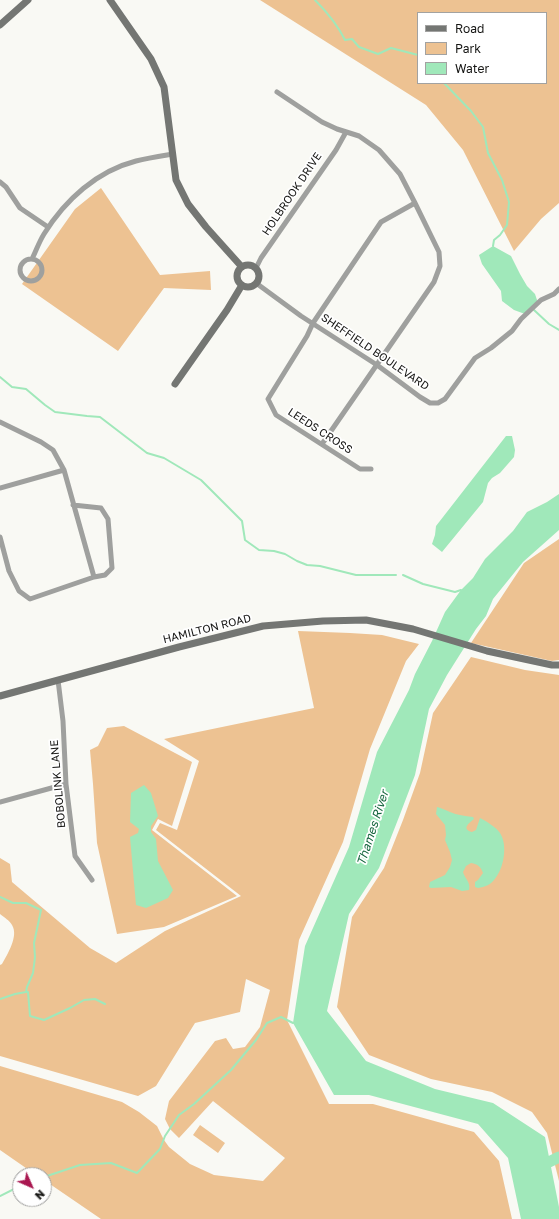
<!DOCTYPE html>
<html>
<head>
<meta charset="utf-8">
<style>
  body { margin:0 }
  #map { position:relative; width:559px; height:1219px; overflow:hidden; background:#f9f9f4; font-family:"Golos Text",sans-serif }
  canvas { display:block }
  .legend { position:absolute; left:417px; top:12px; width:130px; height:72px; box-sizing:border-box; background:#fff; border:1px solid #a2a2a1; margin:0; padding:5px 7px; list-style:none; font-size:12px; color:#161614 }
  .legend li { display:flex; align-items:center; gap:8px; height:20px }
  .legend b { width:20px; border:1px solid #a2a2a1 }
  .north { position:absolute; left:12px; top:1167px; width:40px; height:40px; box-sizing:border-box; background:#fff; border:1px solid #a2a2a1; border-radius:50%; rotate:135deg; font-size:11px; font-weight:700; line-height:16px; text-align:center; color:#161614 }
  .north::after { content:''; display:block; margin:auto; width:14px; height:18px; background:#a91750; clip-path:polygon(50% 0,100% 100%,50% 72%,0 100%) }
</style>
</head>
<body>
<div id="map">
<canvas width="559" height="1219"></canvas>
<ul class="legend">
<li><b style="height:5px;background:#747673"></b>Road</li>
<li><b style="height:11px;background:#edc292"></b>Park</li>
<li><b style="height:11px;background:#a0e8ba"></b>Water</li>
</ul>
<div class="north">N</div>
</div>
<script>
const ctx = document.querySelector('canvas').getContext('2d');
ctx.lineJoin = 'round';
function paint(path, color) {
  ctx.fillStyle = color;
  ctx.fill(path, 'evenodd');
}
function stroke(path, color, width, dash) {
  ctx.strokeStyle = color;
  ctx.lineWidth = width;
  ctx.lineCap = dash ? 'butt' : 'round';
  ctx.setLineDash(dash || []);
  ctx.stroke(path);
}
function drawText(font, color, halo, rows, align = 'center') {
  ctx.font = font + ' "Golos Text",sans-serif';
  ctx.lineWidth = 3.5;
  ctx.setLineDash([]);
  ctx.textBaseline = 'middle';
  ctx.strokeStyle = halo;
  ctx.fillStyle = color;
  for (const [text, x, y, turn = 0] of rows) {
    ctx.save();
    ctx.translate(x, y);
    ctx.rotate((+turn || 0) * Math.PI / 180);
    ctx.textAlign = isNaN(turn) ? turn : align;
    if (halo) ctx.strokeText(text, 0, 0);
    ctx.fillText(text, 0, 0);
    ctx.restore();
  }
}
paint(new Path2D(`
  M 260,0 L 559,0 L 559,203 L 541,219 L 514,251 L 463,150 L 426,105 ZM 418,13 L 546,13 L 546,83 L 418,83 Z
  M 101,188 L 160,275 L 210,271 L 211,290 L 164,288 L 118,351 L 22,284 L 75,209 Z
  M 559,539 L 559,660 L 552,661 L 471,643 L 524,563 Z
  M 298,631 L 350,633 L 382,635 L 419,644 L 406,661 L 370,749 L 343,842 L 299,940 L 287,1020 L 329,1104 L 373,1104 L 474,1132 L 499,1161 L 512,1219 L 101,1219 L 44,1180 L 44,1175 L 36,1175 L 0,1150 L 0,1066 L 122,1102 L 139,1112 L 157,1126 L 164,1140 L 169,1147 L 190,1164 L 214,1175 L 263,1181 L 285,1158 L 213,1101 L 179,1138 L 170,1129 L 165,1119 L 169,1101 L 215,1041 L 226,1038 L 233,1049 L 245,1047 L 260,1027 L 270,990 L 246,979 L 240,1012 L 195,1023 L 156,1086 L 138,1096 L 0,1056 L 0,965 L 2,964 C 7,955 19,936 12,925 C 10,921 4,917 0,914 L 0,858 L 10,864 L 12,882 L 90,948 L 116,963 L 165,931 L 241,896 L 156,830 L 160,823 L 177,830 L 199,761 L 164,739 L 314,708 Z
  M 471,657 L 525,670 L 559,675 L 559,1181 L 547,1133 L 532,1112 L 492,1092 L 431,1079 L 369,1055 L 337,1007 L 352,917 L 384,868 L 403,820 L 420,773 L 433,713 Z
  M 124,726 L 192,762 L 172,826 L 158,819 L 152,830 L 237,896 L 164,927 L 117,934 L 97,843 L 93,784 L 90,750 L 98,746 L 107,728 Z
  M 200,1125 L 225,1143 L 218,1153 L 193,1135 Z`), '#edc292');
paint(new Path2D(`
  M 493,246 L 511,256 L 520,274 L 527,286 L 535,294 L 538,303 L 525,314 L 514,310 L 502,301 L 501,291 L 482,264 L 479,255 Z
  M 506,436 L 512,436 L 515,450 L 514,457 L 500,473 L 492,478 L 488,483 L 483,502 L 442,552 L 432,544 L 435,535 L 436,526 Z
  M 559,494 L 559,530 L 523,562 L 493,599 L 486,616 L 476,629 L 447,675 L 429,709 L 415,775 L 399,817 L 379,868 L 349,914 L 327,1011 L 366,1061 L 435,1089 L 493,1103 L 545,1137 L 559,1207 L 559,1219 L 521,1219 L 508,1158 L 478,1124 L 369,1095 L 334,1095 L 293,1023 L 305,946 L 349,847 L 377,752 L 409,690 L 415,674 L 432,641 L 445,612 L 461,590 L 473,578 L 485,559 L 513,531 L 527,512 L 547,502 Z
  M 144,785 L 151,793 L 158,816 L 151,826 L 151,832 L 156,839 L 158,861 L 173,890 L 168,898 L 146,908 L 136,905 L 130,837 L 138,833 L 139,829 L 130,822 L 131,793 Z
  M 437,807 C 442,808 445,810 450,812 C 457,815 465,816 473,817 L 474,819 C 469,823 461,829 472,832 L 476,830 L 480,818 C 486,821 496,827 500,833 C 508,845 504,869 494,880 C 490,885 485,887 478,888 L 475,887 L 475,882 L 478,880 L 483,873 C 481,867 478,864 471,863 L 466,866 L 463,872 C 465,879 471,882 469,890 L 462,891 L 451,887 L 431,888 L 429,887 L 430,882 L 445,875 L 450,867 L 452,860 L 450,852 L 445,840 L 446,835 L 445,825 L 436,814 Z`), '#a0e8ba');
stroke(new Path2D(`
  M 315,0 C 327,12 337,24 345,40 L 352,39 L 359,47 L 378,54 L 391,48 L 418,55
  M 444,83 L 471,111 L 483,127 L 488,153 L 502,180 L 509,202 L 507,225 L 500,235 L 494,240 L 493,246
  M 534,310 L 549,324 L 559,330
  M 0,377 L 12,387 L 26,389 L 45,405 L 55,412 L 87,416 L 100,417 L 147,453 L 164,458 L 201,480 L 242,521 L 245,540 L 259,550 L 274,551 L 285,554 L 297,561 L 307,565 L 320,566 L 356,575 L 396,575
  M 403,575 L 423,584 L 455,592 L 461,590
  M 0,897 L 13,903 L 26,903 L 41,910 L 34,943 L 35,957 L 33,973 L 27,987 L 26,992 L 28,992 L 30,1016 L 44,1020 L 70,1008 L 84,1000 L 95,999 L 105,1004
  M 0,999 L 15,994 L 26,992
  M 44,1177 L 80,1165 L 111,1163 L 137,1173 L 160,1149 L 165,1136 L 179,1115 L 194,1104 L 231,1070 L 256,1040 L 267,1023 L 281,1017 L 293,1023
  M 0,1196 L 20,1186`), '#a0e8ba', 2);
stroke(new Path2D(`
  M 549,1162 L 559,1157`), '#a0e8ba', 11);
stroke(new Path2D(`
  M 277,92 L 322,122 L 337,129 L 359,136 L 379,150 L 400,174 L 415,203 L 439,252 L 440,266 L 434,282 L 322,444
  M 0,182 L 6,187 L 20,208 L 48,227
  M 32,259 C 36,251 39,242 44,234 C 65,200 97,171 136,161 C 148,158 161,156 173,154
  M20 270a11 11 0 1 1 22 0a11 11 0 1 1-22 0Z
  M 256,268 L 261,258 L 336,150 L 346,132
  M 256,283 L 301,316 L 377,365 L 420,397 L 430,403 L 438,403 L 445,399 L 475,358 L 491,348 L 512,331 L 521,319 L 541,300 L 554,294 L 559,289
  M 0,422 L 41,442 L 53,450 L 64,470 L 94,577 L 30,599 L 19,591 L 9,571 L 0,537
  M 371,469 L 360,469 L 276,415 L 268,399 L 307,336 L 313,323 L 381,222 L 415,203
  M 0,488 L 64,470
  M 73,505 L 101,508 L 108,519 L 112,568 L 105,575 L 94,577
  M 58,680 L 63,721 L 66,784 L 75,856 L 92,880
  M 0,802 L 66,784`), '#9fa09e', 5);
stroke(new Path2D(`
  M 110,0 L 151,59 L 164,87 L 176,180 L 188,204 L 206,227 L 241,266
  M 0,25 L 28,0
  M237 276a11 11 0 1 1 22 0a11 11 0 1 1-22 0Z
  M 175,384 L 227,310 L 242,285
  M 0,696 L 179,647 L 263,626 L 323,621 L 366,620 L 387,624 L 413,629 L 487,651 L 552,665 L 559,665`), '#747673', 7);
drawText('11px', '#161614', '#fff', [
  ["HOLBROOK DRIVE",292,194,-56],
  ["SHEFFIELD BOULEVARD",375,352,34],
  ["LEEDS CROSS",320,431,33],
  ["HAMILTON ROAD",207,629,-14],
  ["BOBOLINK LANE",58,784,-95]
]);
drawText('italic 12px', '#15663e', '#fff', [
  ["Thames River",373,828,-72]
]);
</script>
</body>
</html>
